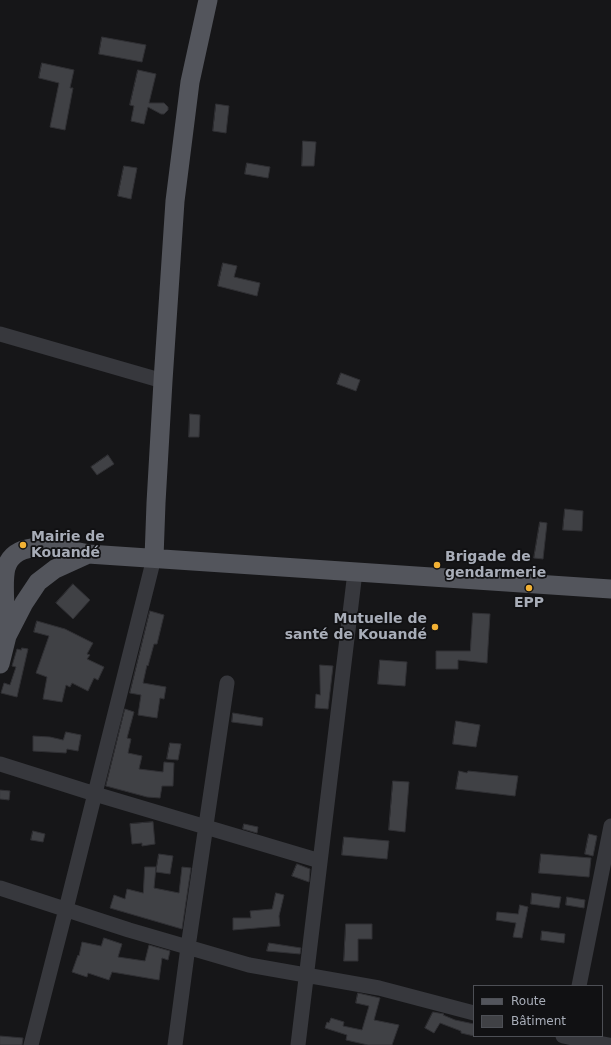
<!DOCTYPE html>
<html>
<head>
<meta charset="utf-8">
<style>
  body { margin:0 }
  #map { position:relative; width:611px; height:1045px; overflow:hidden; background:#161618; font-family:"DejaVu Sans",sans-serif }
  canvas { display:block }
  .legend { position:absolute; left:473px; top:985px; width:130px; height:52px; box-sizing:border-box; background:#111113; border:1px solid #4d4f55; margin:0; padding:5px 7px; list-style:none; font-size:12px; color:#a8adb8 }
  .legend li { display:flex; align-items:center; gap:8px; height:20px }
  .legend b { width:20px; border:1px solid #4d4f55 }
</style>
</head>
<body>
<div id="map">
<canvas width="611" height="1045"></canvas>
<ul class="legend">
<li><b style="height:5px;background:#53555c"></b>Route</li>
<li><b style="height:11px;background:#404145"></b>Bâtiment</li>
</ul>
</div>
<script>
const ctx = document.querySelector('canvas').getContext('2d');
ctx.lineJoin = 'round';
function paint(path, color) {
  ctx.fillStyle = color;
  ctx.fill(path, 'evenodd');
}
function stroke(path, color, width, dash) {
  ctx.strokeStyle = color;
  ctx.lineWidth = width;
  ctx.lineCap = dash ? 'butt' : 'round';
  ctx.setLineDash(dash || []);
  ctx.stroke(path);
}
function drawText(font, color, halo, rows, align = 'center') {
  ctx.font = font + ' "DejaVu Sans",sans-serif';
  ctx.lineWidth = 3.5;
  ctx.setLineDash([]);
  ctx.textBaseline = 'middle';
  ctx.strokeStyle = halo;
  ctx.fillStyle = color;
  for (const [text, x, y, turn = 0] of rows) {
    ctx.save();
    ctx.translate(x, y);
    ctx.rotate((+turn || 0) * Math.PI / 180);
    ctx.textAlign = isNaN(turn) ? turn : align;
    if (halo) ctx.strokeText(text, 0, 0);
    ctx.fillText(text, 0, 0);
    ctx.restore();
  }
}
const building = new Path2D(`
  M 102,37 L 146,45 L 142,62 L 99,54 Z
  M 42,63 L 74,70 L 70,88 L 73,88 L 65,130 L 50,127 L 59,83 L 39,78 Z
  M 138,70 L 156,74 L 149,103 L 164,103 L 168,107 L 168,110 L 164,114 L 161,114 L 148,107 L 144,124 L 131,121 L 134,106 L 130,105 Z
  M 216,104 L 229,106 L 226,133 L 213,131 Z
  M 303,141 L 316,142 L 314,166 L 302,166 Z
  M 247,163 L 270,167 L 268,178 L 245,174 Z
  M 124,166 L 137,168 L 131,199 L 118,196 Z
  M 223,263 L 237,266 L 234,277 L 260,283 L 257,296 L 218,286 Z
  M 341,373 L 360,380 L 356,391 L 337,384 Z
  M 190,414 L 200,415 L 199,437 L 189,437 Z
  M 108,455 L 114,464 L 97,475 L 91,467 Z
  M 565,509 L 583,511 L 582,531 L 563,530 Z
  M 540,522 L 547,523 L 543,559 L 534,558 Z
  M 73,584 L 90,600 L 73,619 L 56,603 Z
  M 150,611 L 164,615 L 157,644 L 154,644 L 148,666 L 147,665 L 143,683 L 166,687 L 164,699 L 160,698 L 157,718 L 138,715 L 141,695 L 130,693 Z
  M 473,613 L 490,614 L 487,663 L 458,660 L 458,669 L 436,669 L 436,651 L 470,651 Z
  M 37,621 L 65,629 L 93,643 L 87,654 L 90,655 L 87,659 L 104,667 L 98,680 L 94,678 L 88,691 L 72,683 L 70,687 L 66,685 L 62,702 L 43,699 L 47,677 L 36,673 L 49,636 L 34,632 Z
  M 22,648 L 28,649 L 17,697 L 1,693 L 4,683 L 10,685 L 16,667 L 12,666 L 17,649 L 21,650 Z
  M 380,660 L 407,662 L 405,686 L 378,684 Z
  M 320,665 L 333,666 L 328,709 L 315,708 L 316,694 L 320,695 Z
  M 125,709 L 134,712 L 127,738 L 131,739 L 128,753 L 142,756 L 139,769 L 163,772 L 164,762 L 174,763 L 173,786 L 162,786 L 160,798 L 147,797 L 106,786 Z
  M 233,713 L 263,718 L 262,726 L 232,722 Z
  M 456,721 L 480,725 L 476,747 L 453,744 Z
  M 66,732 L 81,735 L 78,751 L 67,749 L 66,753 L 33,751 L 33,736 L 50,737 L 63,740 Z
  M 170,743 L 181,744 L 178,760 L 167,759 Z
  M 459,771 L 467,773 L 468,771 L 518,776 L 515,796 L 456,789 Z
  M 393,781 L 409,782 L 405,832 L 389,830 Z
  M 0,790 L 10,791 L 9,800 L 0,799 Z
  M 153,822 L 155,844 L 142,846 L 142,843 L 132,844 L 130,824 Z
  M 244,824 L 258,827 L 257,833 L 243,829 Z
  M 33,831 L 45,834 L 43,842 L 31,840 Z
  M 589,834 L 597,836 L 593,856 L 585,854 Z
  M 344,837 L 389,841 L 387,859 L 342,855 Z
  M 159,854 L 173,856 L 170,874 L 156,872 Z
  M 541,854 L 591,858 L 589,877 L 539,873 Z
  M 297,864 L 310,869 L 309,882 L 292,876 Z
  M 145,867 L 156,867 L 154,888 L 179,893 L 182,867 L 191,868 L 182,929 L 110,908 L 114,895 L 125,899 L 127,889 L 143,893 Z
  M 276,893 L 284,895 L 279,916 L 280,926 L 233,930 L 233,918 L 251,918 L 250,911 L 272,909 Z
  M 532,893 L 561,897 L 559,908 L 531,904 Z
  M 567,897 L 585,900 L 584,908 L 566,905 Z
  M 520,905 L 528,907 L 522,938 L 513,937 L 516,923 L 496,920 L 497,912 L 518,914 Z
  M 346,924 L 372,924 L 372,939 L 358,939 L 358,961 L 344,961 Z
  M 542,931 L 565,934 L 564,943 L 541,940 Z
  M 104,938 L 122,944 L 118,957 L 145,961 L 149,945 L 170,951 L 168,960 L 162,958 L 159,980 L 112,972 L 109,980 L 88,973 L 87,977 L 72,972 L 78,955 L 79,956 L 82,942 L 101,946 Z
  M 269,943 L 301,948 L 300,954 L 267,951 Z
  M 358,993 L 380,998 L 374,1020 L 399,1025 L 392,1045 L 368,1045 L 346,1040 L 347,1035 L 325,1028 L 327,1022 L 329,1023 L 331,1018 L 344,1022 L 343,1026 L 362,1030 L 369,1006 L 356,1003 Z
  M 433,1012 L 444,1014 L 443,1015 L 455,1020 L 474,1024 L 474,1036 L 461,1033 L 461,1031 L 440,1023 L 434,1033 L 425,1028 Z
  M 0,1036 L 23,1038 L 22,1045 L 0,1045 Z`);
paint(building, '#404145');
stroke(building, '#303034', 1);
stroke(new Path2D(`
  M 0,334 L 163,381
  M 0,764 L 95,794 L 320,861
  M 0,888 L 129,930 L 249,965 L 379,988 L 474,1013
  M 579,986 L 611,826
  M 563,1036 L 609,1045
  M 31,1045 L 66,909 L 154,558
  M 175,1045 L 188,947 L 227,683
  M 298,1045 L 355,572`), '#37383d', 15);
stroke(new Path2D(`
  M 154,558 L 156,503 L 163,381 L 175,201 L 190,82 L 208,0
  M 7,636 C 6,619 2,583 6,568 C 15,536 65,549 88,554 L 611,589
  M 0,664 L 7,636 L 24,603 L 38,582 L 55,569 L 88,554`), '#53555c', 19);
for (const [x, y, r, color] of [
  [23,545,4,"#f2b134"],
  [437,565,4,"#f2b134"],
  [529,588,4,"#f2b134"],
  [435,627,4,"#f2b134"]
]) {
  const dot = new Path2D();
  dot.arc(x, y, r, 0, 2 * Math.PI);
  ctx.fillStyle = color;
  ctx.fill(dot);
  stroke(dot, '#111113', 1.5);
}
drawText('bold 14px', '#a8adb8', '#111113', [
  ["Mairie de",31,537],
  ["Kouandé",31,553],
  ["Brigade de",445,557],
  ["gendarmerie",445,573],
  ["EPP",529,603,"center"],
  ["Mutuelle de",427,619,"right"],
  ["santé de Kouandé",427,635,"right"]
], 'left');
</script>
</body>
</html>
